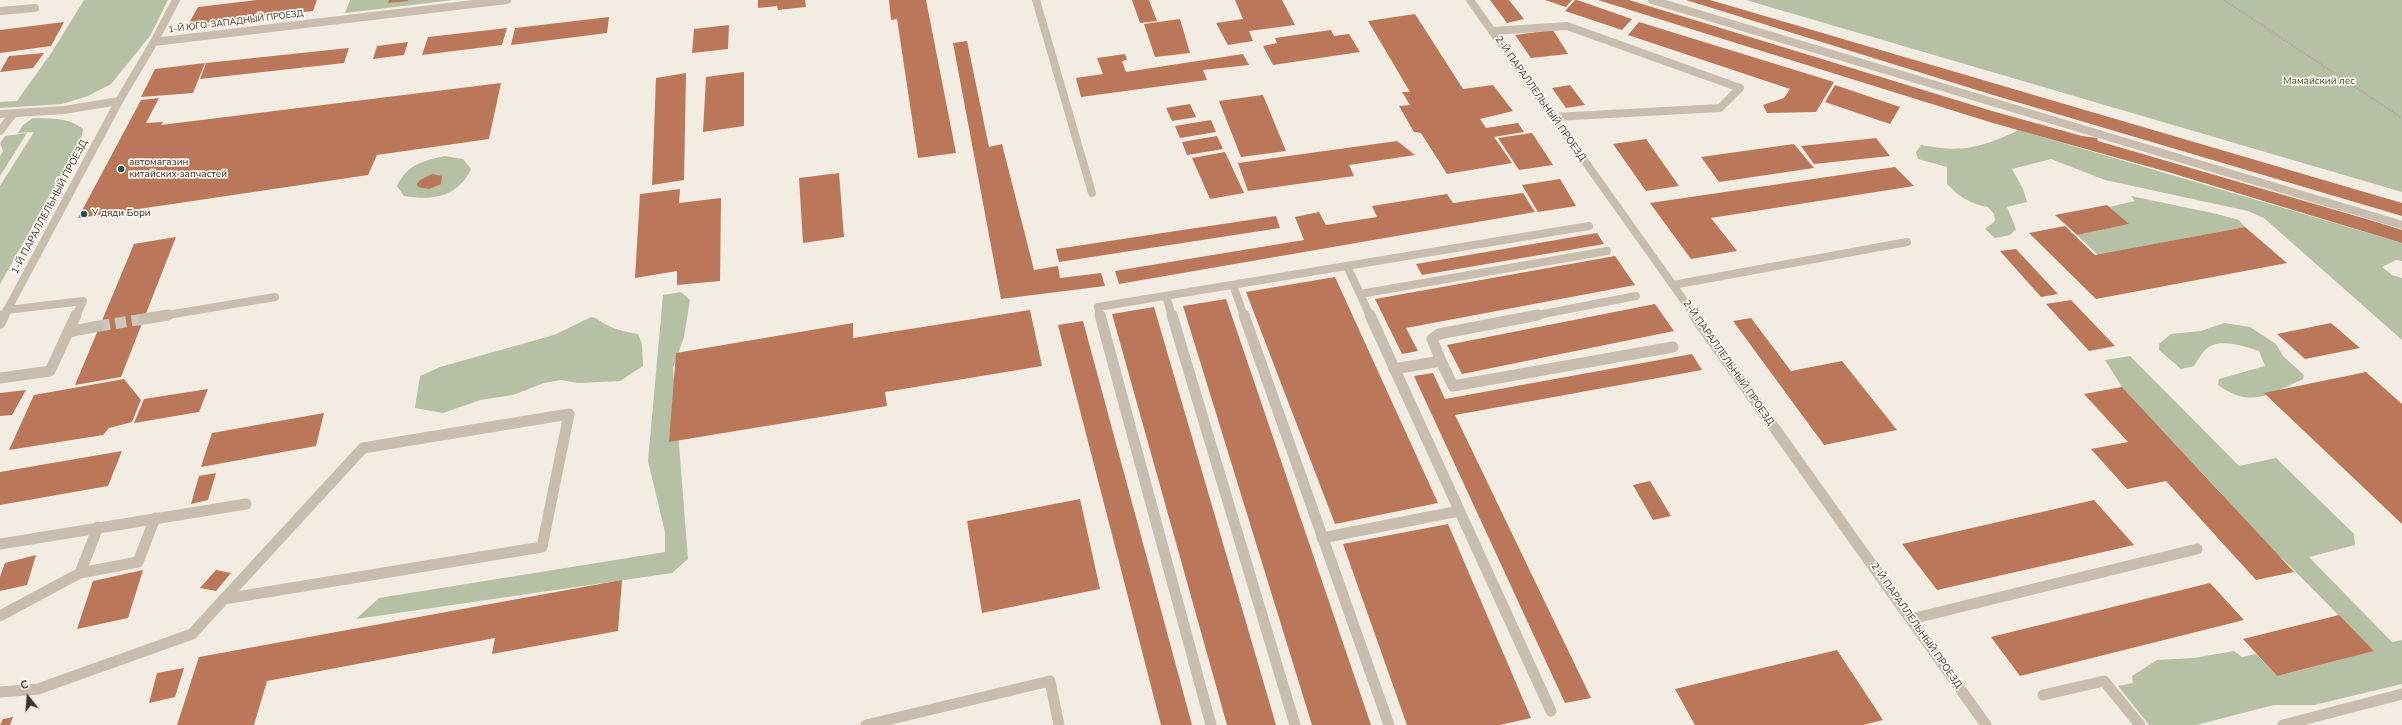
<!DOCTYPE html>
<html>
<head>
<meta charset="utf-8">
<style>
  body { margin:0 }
  #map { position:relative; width:2402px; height:725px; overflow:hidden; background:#f2ece3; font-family:"Nunito Sans",sans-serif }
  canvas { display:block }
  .north { position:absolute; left:8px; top:677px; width:40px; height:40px; -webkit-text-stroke:3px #faf6ef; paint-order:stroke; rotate:343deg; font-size:11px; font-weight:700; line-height:16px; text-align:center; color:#39322d }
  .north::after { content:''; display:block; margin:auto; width:14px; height:18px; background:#39322d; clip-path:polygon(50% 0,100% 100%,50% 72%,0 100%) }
</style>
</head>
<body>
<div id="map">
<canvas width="2402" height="725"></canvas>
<div class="north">С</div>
</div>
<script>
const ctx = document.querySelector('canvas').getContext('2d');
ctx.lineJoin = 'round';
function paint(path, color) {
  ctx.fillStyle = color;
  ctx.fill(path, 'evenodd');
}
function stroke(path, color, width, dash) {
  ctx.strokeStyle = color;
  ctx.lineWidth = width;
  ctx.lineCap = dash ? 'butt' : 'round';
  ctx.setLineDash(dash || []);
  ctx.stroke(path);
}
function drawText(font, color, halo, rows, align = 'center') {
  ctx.font = font + ' "Nunito Sans",sans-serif';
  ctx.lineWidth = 3.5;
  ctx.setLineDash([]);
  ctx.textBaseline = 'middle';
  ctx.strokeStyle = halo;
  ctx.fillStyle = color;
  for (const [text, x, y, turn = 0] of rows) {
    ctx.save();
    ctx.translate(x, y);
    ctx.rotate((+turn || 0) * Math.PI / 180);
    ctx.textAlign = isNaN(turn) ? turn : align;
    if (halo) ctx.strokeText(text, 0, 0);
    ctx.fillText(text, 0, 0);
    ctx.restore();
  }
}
paint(new Path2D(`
  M 84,0 L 168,0 L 150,36 L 111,84 L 88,96 L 62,104 L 0,108 L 0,102 L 17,101 L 52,52 Z
  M 350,0 L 453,0 L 345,13 Z
  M 1746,0 L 2402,0 L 2402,192 Z
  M 33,118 C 51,119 68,117 83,129 L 81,140 L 0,284 L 0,186 L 34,132 L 18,133 L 23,125 Z
  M 2019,130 L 2402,243 L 2402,261 L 2396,260 L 2382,267 L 2392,275 L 2402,278 L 2402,340 L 2264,218 L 2248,211 L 2105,180 L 2051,159 L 2012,169 L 2023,189 L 2027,202 L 2007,207 L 2016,229 L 2010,235 L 1995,238 L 1985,229 L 1995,221 L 1994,214 L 1988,207 C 1971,204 1959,197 1947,184 L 1947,167 L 1918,159 L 1916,152 L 1921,145 C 1963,153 1980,148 2019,130 Z
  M 27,133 L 0,176 L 0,156 L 3,151 L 0,143 L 5,136 Z
  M 445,156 L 463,159 L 471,169 C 458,197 432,201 404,196 L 397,186 C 408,164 422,161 445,156 Z
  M 2131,196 L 2217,214 L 2239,220 L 2245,227 L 2098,255 L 2077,235 L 2128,224 L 2109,207 L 2135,201 Z
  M 681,292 L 690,300 L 684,337 L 673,368 L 688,559 L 672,573 L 356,619 L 379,598 L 665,552 L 665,532 L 648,461 L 663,295 Z
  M 591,317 C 598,318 599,321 605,324 C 615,330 627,332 638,334 L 642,344 L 643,366 L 620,381 L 578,383 L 561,380 L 544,383 L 513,395 L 480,400 L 443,413 L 415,408 L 420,376 L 440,367 L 554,335 Z
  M 2224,323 L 2250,327 L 2276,344 L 2283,356 L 2304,375 L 2303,379 C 2270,394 2251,409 2218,385 L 2219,379 L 2265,366 L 2259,351 C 2244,346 2218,337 2205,350 C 2201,354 2197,361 2194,366 L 2181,369 L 2159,350 L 2159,344 L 2171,334 L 2201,331 Z
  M 2130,356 L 2239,466 L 2276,458 L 2354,534 L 2355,545 L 2309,557 L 2392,642 L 2402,640 L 2402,684 L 2314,705 L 2274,705 L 2196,725 L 2149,725 L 2118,686 L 2133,683 L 2132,676 L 2157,660 L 2194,658 L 2234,651 L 2242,657 L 2256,654 L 2275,674 L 2281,675 L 2374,651 L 2283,559 L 2247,539 L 2217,499 L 2220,492 L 2122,387 L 2105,360 Z`), '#b5c0a4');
paint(new Path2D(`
  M 257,0 L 317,0 L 313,11 L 188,25 L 198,7 Z
  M 389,0 L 408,0 L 408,1 L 388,3 Z
  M 758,0 L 805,0 L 806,7 L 778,10 L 777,6 L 758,8 Z
  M 889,0 L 926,0 L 956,153 L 918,158 L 897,19 L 891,20 Z
  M 1132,0 L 1149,0 L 1157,21 L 1140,23 Z
  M 1235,0 L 1282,0 L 1295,25 L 1249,31 L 1253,41 L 1228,45 L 1216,23 L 1243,19 Z
  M 1490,0 L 1509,0 L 1524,19 L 1507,23 Z
  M 1545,0 L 1572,0 L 1566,7 Z
  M 1575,0 L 1577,0 L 1632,19 L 1622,30 L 1565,11 Z
  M 1598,0 L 1629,0 L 1992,111 L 2082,136 L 2097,138 L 2098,141 L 2373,221 L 2402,230 L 2402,243 L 2168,172 L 1993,123 Z
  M 1686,0 L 1710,0 L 2402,203 L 2402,216 L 1993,95 Z
  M 1415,14 L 1463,89 L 1493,85 L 1513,111 L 1480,119 L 1486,128 L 1518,123 L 1524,132 L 1494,137 L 1512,163 L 1447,174 L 1421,133 L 1414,132 L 1399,106 L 1410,105 L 1402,92 L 1410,92 L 1368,21 Z
  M 609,17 L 607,33 L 511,45 L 515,28 Z
  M 1180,19 L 1190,53 L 1155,57 L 1144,24 Z
  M 64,22 L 51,46 L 0,53 L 0,30 Z
  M 1639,22 L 1834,82 L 1816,112 L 1767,113 L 1763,105 L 1784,98 L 1790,89 L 1628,35 Z
  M 729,25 L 728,49 L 692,53 L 694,29 Z
  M 507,28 L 502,45 L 422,55 L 428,37 Z
  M 1331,30 L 1334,36 L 1349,34 L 1360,52 L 1273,65 L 1263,46 L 1277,43 L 1275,38 Z
  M 1553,30 L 1568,54 L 1531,58 L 1515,35 Z
  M 967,41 L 989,147 L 1002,144 L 1034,270 L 1058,266 L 1060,278 L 1101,273 L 1105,286 L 1001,299 L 953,43 Z
  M 408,42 L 404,55 L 373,59 L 377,46 Z
  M 349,48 L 344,63 L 200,79 L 206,63 Z
  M 44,53 L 33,68 L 0,72 L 9,56 Z
  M 1125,54 L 1127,60 L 1122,61 L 1126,72 L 1243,54 L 1249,65 L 1203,70 L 1207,80 L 1081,97 L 1076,78 L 1103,74 L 1097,58 Z
  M 205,63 L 193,93 L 141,97 L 155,69 Z
  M 744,72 L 744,126 L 703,132 L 706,77 Z
  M 686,73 L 684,180 L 652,185 L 656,78 Z
  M 501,83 L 489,139 L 377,155 L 368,175 L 78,218 L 141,100 L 159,98 L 146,123 L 163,122 L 161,125 Z
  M 1570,85 L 1585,105 L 1566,108 L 1552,88 Z
  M 1835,85 L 1900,107 L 1890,124 L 1825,102 Z
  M 1263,95 L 1286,151 L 1241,157 L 1219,101 Z
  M 1190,104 L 1196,117 L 1172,121 L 1166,108 Z
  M 1211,120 L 1216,132 L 1180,138 L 1175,126 Z
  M 1532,133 L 1553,165 L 1519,170 L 1498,138 Z
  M 1217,136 L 1223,149 L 1187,155 L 1182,142 Z
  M 1876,138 L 1890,156 L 1814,164 L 1801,146 Z
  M 1646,139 L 1679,186 L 1646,191 L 1613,144 Z
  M 1397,141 L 1415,155 L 1349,165 L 1354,176 L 1248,191 L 1238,163 Z
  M 1794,144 L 1814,168 L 1719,182 L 1701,157 Z
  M 1225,152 L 1244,193 L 1210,199 L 1192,158 Z
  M 1895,167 L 1914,186 L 1711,218 L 1737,251 L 1691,259 L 1650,203 Z
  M 839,173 L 844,237 L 803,243 L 799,178 Z
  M 432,174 L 442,176 L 441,184 L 429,189 L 418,187 L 417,184 L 420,180 Z
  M 1560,179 L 1576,206 L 1538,212 L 1522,185 Z
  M 680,189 L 679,203 L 721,198 L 720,281 L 677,285 L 677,271 L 635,278 L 640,194 Z
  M 1523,193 L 1535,212 L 1119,284 L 1115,271 L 1304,240 L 1295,217 L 1319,212 L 1326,225 L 1377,217 L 1372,206 L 1447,194 L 1453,203 Z
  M 2107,205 L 2129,224 L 2077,235 L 2055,215 Z
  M 1276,216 L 1280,228 L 1059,262 L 1056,249 Z
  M 2065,226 L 2095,255 L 2245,227 L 2287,263 L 2096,299 L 2029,233 Z
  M 1597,233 L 1604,244 L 1422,275 L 1416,264 Z
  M 176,237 L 121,377 L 75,385 L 134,244 Z
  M 2016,249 L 2058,294 L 2041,297 L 2000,251 Z
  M 1615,256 L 1635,285 L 1406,328 L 1418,351 L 1402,354 L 1375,299 Z
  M 1335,277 L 1438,503 L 1335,524 L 1246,292 Z
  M 1226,299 L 1371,725 L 1312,725 L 1183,306 Z
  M 2071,300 L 2115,346 L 2089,351 L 2046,304 Z
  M 1655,304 L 1674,331 L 1462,374 L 1447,345 Z
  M 1154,307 L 1276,725 L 1227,725 L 1112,314 Z
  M 1030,310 L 1042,366 L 885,392 L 887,406 L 669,442 L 676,353 L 853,323 L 853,338 Z
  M 1751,318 L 1791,371 L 1842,361 L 1897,430 L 1824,445 L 1733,321 Z
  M 1083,321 L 1192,725 L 1161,725 L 1058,325 Z
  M 2331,323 L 2360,348 L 2305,359 L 2277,334 Z
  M 1692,354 L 1702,370 L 1455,415 L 1591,698 L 1565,703 L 1414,376 L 1433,373 L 1445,399 Z
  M 2366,372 L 2402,404 L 2402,524 L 2264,393 Z
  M 124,379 L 141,400 L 132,422 L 109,428 L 103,435 L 9,450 L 34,395 Z
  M 2122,387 L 2294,572 L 2256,580 L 2166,481 L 2127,489 L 2091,449 L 2128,442 L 2084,394 Z
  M 208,389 L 199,412 L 134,423 L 144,399 Z
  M 26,390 L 12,415 L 0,416 L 0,393 Z
  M 324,413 L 316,446 L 201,467 L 212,433 Z
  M 122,451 L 108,486 L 0,505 L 0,472 Z
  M 216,473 L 208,500 L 191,504 L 199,476 Z
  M 1650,481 L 1671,516 L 1653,520 L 1633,485 Z
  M 1080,499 L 1100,589 L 982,613 L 967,521 Z
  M 2094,500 L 2134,545 L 1937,590 L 1902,544 Z
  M 1448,524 L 1531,718 L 1500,725 L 1407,725 L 1343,544 Z
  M 36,555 L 27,585 L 0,591 L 0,577 L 5,563 Z
  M 143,570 L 128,618 L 77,629 L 93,581 Z
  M 216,570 L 231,573 L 216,591 L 200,588 Z
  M 622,580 L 618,631 L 492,654 L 495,638 L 267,681 L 254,725 L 177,725 L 199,657 Z
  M 2210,583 L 2244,620 L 2020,676 L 1991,637 Z
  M 2339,615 L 2374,651 L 2277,676 L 2243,639 Z
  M 1837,650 L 1883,720 L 1863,725 L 1695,725 L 1675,689 Z
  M 184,668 L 175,697 L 149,703 L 157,673 Z
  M 13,717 L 10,725 L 0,725 L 3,719 Z`), '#ba7759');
stroke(new Path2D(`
  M 99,326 L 144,319`), '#cdc7bf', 11, [11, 5.5]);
stroke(new Path2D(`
  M 2224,0 L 2402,118`), '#b5a79a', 2, [1.5, 1.5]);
stroke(new Path2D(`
  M 1036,0 L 1092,193
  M 1470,0 L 1695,316
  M 1652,0 L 2402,225
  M 0,11 L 35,8
  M 1492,31 L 1567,26 L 1740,88 L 1720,108 L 1554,117
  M 154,42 L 176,0
  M 0,114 L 64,110 L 119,101 L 154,42 L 507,0
  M 0,131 L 13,114
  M 1347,266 L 1360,294 L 1607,251
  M 1233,285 L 1244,316
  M 1673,285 L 1907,242
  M 1360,294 L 1370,316
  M 1166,296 L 1172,316
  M 7,310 L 83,301 L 76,316
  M 4,316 L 119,101
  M 162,316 L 275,297
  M 1100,316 L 1098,307 L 1589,226
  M 1533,316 L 1636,296`), '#c9bdb0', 8);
stroke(new Path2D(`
  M 1100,315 L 1211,725
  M 1172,315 L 1295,725
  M 1244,315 L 1389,725
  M 1370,315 L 1551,711
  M 1694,315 L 1986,725
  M 144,319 L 168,315
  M 0,323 L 4,315
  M 68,332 L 99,326
  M 1441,361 L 1432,339 L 1439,334 L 1538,315
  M 1394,369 L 1441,361 L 1453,386 L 1673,347
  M 0,378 L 50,371 L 76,315
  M 569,414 L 542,547 L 224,599 L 363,448 Z
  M 1322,538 L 1459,511
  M 0,544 L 246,504
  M 80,573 L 98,527
  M 0,616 L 80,573 L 138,562 L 155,518
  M 1911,619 L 2197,549
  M 0,692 L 38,689 L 192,634 L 224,599
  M 2043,695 L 2104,681 L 2140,725
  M 866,725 L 1050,681 L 1059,725
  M 2283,725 L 2402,694`), '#c9bdb0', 11);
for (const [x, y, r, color] of [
  [121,169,4,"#265057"],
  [84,214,4,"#265057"]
]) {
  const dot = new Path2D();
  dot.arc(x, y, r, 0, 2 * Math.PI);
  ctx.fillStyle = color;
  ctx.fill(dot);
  stroke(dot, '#faf6ef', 1.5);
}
drawText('9px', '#39322d', '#faf6ef', [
  ["1-Й ЮГО-ЗАПАДНЫЙ ПРОЕЗД",236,22,-7]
]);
drawText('10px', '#465533', '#faf6ef', [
  ["Мамайский лес",2319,82]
]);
drawText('10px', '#39322d', '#faf6ef', [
  ["2-Й ПАРАЛЛЕЛЬНЫЙ ПРОЕЗД",1540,99,55],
  ["1-Й ПАРАЛЛЕЛЬНЫЙ ПРОЕЗД",50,207,-62],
  ["2-Й ПАРАЛЛЕЛЬНЫЙ ПРОЕЗД",1728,363,55],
  ["2-Й ПАРАЛЛЕЛЬНЫЙ ПРОЕЗД",1916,626,55]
]);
drawText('10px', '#39322d', '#faf6ef', [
  ["автомагазин",129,163],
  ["китайских запчастей",129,175],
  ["У дяди Бори",92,214]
], 'left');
</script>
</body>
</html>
